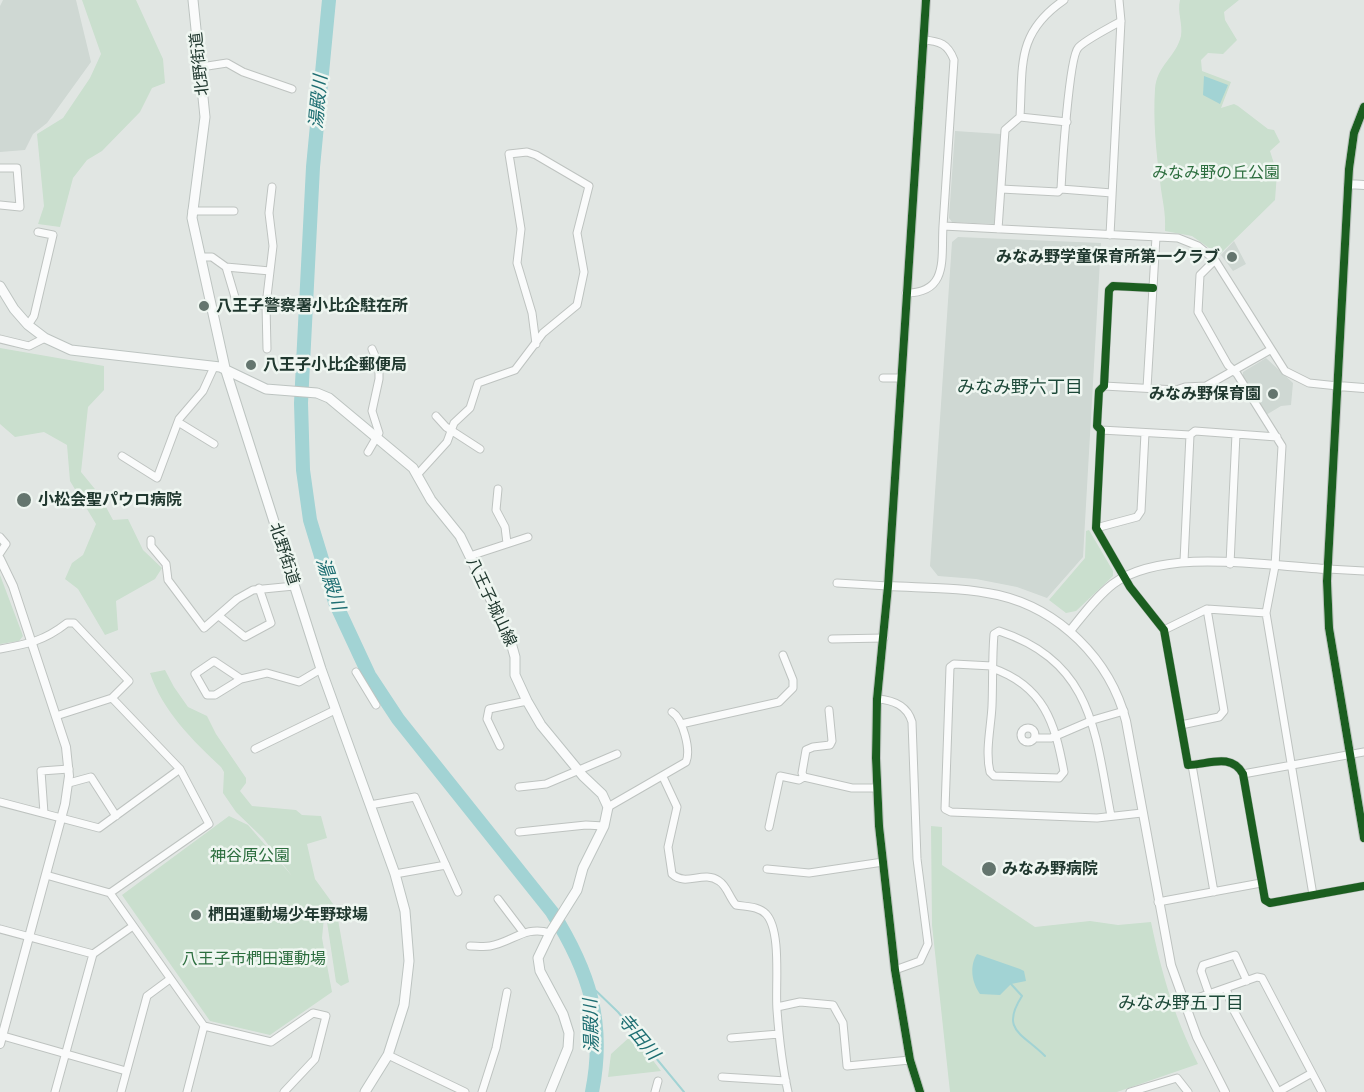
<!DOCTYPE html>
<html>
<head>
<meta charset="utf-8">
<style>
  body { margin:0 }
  canvas { display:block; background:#e1e6e3 }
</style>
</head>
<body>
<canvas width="1364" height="1092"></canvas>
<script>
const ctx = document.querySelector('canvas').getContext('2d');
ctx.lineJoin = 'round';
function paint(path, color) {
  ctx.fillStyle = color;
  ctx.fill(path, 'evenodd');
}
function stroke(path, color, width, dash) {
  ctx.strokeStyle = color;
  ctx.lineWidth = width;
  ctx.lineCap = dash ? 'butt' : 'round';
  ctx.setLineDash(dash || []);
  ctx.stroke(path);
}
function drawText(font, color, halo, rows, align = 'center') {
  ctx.font = font + ' "Open Sans","Noto Sans JP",sans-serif';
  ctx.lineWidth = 5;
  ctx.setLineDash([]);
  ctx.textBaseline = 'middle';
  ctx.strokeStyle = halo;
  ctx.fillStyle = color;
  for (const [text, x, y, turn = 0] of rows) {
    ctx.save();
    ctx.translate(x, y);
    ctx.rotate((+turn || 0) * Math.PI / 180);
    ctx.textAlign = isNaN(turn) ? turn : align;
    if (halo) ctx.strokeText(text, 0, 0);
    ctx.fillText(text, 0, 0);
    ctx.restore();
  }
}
paint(new Path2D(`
  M 3,0 L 76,0 L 91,62 L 47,123 L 33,134 L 25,150 L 0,152 L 0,6 Z
  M 955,131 L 1001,134 L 995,224 L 952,222 L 949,218 Z
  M 958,237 L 1101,243 L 1083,557 L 1047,598 L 1017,587 L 976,579 L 938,576 L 930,566 L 952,242 Z
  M 1234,241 L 1246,264 L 1233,271 L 1221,255 Z
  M 1266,358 L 1293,383 L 1291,405 L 1281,406 L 1266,415 L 1243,376 L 1243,372 Z`), '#cfd8d3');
paint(new Path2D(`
  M 82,0 L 136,0 L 163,59 L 165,83 L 152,88 L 140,112 L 102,151 L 87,160 L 73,178 L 60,227 L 38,224 L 44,206 L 37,134 L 63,118 L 90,78 L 101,54 Z
  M 1180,0 L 1239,0 L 1224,12 L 1225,20 L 1237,40 L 1223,54 L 1208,53 L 1201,60 L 1202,71 L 1231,82 L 1221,108 L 1234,104 L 1238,106 L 1268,129 L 1274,130 L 1280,142 L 1270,151 L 1277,173 L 1275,200 L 1219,255 L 1192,236 L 1165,231 C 1166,210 1162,201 1160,181 C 1156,151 1153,120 1155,89 C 1157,65 1176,57 1181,36 C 1183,24 1177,12 1180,0 Z
  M 0,348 L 104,366 L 104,390 L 88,407 L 81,472 L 99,494 L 113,520 L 128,519 L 143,550 L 162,568 L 155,579 L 116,601 L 118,630 L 105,635 L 78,589 L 65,579 L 72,563 L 83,555 L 96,524 L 70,481 L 67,445 L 44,432 L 15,437 L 0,424 Z
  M 1089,530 L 1113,571 L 1113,576 L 1076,611 L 1066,613 L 1049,600 L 1085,558 L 1086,531 Z
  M 0,575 L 23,636 L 19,641 L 0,644 Z
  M 165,670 L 174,687 L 188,707 L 207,716 L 216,734 L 246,778 L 246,783 L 240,791 L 252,806 L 296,810 L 302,815 L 321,816 L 327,838 L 307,844 L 315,879 L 336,908 L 349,982 L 341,986 L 336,982 L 327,922 L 324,918 L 322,938 L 332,992 L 270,1035 L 210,1021 L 122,895 L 229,816 L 248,825 L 292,876 L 263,838 L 236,812 L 223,793 L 224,772 L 221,767 C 193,741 162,710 150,673 Z
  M 931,826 L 942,827 L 942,865 L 1035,927 L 1090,921 L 1118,925 L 1151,922 C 1162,975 1174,1016 1198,1064 L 1117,1092 L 950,1092 L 932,925 Z
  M 633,1034 L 661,1071 L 608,1077 L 611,1054 Z`), '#cadfce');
paint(new Path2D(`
  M 1204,76 L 1228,85 L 1220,104 L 1203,95 Z
  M 977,954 L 1020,969 L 1024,971 L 1026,981 L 1011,984 L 1000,995 L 980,994 C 972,983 969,966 977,954 Z`), '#a2d3d4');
stroke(new Path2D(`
  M 1011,984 L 1022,996 C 1000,1030 1022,1033 1045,1056
  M 590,985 L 618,1012 L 684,1092`), '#a2d3d4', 2);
stroke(new Path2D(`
  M 329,0 L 313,167 L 301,403 L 303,470 L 310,520 L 335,602 L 369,675 L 398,719 L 552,912 C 589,971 606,1022 592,1092`), '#a2d3d4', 14);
const minor = new Path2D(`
  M 923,40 C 940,41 948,44 954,60 L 943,226
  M 201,67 L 227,63 L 243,72 L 292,89
  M 1020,117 L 1067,122
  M 0,168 L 17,168 L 20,207 L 0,205
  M 1001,189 L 1058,192 L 1061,189 L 1112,193
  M 1061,189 C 1062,169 1069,58 1078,48 C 1083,41 1111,27 1121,21
  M 192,211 L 234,211
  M 998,229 L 1005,130 L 1020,117 C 1023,65 1016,33 1064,0
  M 1110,235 L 1121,21 L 1119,0
  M 201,257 L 212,257 L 226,267 L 237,304 L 266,305
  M 1215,260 L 1200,275 L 1198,312 L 1228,365 L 1237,374 L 1282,446 L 1275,566 L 1266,613 L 1313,895
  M 226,267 L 270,271
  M 1153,288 L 1113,286 L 1109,290 L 1104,386 L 1099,391 L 1097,426 L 1101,430 L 1096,528 L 1130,587 L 1164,630 L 1188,765 C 1207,765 1231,752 1243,774 L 1265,900 L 1270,903 L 1364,886
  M 906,293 C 949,293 941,258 943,226 L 1178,238 L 1198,246 L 1215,260 L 1285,371 L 1309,383 L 1338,386
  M 28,325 L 34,316 L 53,235 L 38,232
  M 0,339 L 29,346 L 45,338
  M 267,349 L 266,305 L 273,246 L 269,213 L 272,187
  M 883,378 L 901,378
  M 1104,386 L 1176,390 L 1185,387 L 1206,386 L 1270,350
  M 1147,388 L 1156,237
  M 436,416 L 446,427 L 480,449
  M 178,422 L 214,444
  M 1101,430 L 1190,435 L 1195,431 L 1277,437
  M 368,452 L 379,433 L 372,411 L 379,379 L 379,365 L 372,349
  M 122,456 L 157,478 L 179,419 L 203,391 L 214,367
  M 417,475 L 447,442 L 454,423 L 470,408 L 478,383 L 515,370 L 543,333 L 577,305 L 584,272 L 577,233 L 589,186 L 536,155 L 527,152 L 509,154 L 521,229 L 517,263 L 532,313 L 536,344
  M 498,489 L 496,510 L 505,527 L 507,543
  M 1096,528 L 1137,517 L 1141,511 L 1145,433
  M 0,537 L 6,544 L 0,553
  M 151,540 L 151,546 L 166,564 L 168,580 L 204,628 L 237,599 L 253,590 L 294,586
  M 470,556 L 528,537
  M 1184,561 L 1190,435
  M 1230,564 L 1236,434
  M 1328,569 L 1364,571
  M 837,583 L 888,586
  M 219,616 L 245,637 L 271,623 L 259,588
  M 1164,630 L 1207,609 L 1266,613
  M 832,639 L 884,638
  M 0,649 C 28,644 44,641 67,623 L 74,623 L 129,681 L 112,698
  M 992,666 L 954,664 L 950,667 L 945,809 L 951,812 L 1097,818 L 1142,813
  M 992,668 C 1044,686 1055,723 1064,772 L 1059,778 L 994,776 L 990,772 C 985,751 991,727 992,706 C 993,682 992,658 994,634 L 999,631 C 1093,662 1095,732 1111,816
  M 356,672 L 376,705
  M 241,679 L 215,695 L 207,695 L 195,674 L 214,661 L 241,679 L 267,673 L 299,682 L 321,669
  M 877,699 C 893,700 907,705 912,722 L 917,859 L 928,944 L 920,961 L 895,970
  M 681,724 L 779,702 L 793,688 L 793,680 L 783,655
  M 1181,725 L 1219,717 L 1224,711 L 1207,609
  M1021 735a7 7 0 1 1 14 0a7 7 0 1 1-14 0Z
  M 1035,738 L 1051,738 L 1093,720 L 1124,711
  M 500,746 L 487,719 L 489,709 L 527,701
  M 255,749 L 335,710
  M 1192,765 L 1214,892
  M 1243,774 L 1364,752
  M 663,777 L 677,807 L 668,847 L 672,874 C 686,887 703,870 719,881 C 727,886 729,897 736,905 C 747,907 758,906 766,914 C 782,931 775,987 777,1010 C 779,1037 782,1065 788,1092
  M 804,777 L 802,773 L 806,750 L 813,747 L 830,745 L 832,741 L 829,710
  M 69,783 L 91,777 L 116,816
  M 519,787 L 546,784 L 617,754
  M 0,802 L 99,828 L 180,769
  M 370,805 L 415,797 L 458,892
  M 608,807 L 686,762 C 691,750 683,719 672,712
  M 44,813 L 41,771 L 69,769
  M 769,827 L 780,776 L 799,780 L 804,777 L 852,788 L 876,788
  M 519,832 L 586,825 L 604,826
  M 767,869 L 809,873 L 883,862
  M 395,874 L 446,865
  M 46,875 L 110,893 L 209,824 L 180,769 L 112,698 L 56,716
  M 110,893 L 204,1026 L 271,1042 L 313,1013 L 326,1016 L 315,1059 L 284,1092
  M 498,899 L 523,932
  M 1158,902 L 1261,883
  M 0,929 L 93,954
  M 470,946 C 476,946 484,947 490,946 C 513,942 525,925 550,933
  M 1226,988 L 1233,1009 L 1278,1092
  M 1209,994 L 1201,971 L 1203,965 L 1235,955 L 1247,981
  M 1183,1003 L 1257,977 L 1262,978 L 1322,1092
  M 777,1007 L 800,1002 L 833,1005 L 843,1023 L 847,1066 L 910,1060
  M 0,1035 L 126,1071
  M 731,1038 L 779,1034
  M 388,1055 L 465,1092
  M 722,1077 L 786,1081
  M 55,1092 L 93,954 L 133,926
  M 121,1092 L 147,996 L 170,979
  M 187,1092 L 204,1026
  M 482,1092 L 496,1048 L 507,992
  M 655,1092 L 658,1081
  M 1130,1092 L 1177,1078 L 1188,1092
  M 1278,1092 L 1312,1073`);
const tertiary = new Path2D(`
  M 1364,107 L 1354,133 L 1349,169 L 1327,581 L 1329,628 L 1364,838
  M 1348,184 L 1364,185
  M 1338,386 L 1364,388
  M 0,559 L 13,586 L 66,747 L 69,776 L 65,804 L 0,1044
  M 888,586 C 924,588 962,587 998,595 C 1059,609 1110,659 1126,721 L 1171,965 L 1197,1037 L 1225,1092
  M 1070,631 C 1083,615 1096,597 1113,584 C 1164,547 1266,566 1328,569
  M 920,1092 L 910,1060 L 895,970 L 879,826 L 876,758 L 877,699 L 888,586 L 926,0`);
const secondary = new Path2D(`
  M 193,0 L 205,117 L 192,218 L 225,368 L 321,669 L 395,874 L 405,911 L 409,961 L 404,1005 L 388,1055 L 365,1092
  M 0,286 L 14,309 L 28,325 L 45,338 L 71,350 L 220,367 L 266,389 L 317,393 L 329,398 L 413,468 L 431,500 L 460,536 L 510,639 L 515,657 L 515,675 L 527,701 L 541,725 L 583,776 L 602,794 L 608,807 L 604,826 L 583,868 L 577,890 L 550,933 L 538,958 L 540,971 L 563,1014 L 569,1033 L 568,1048 L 550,1092`);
stroke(minor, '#bec3c0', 9);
stroke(tertiary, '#bec3c0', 10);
stroke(secondary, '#bdc4c1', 11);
stroke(minor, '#fafbfb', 7);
stroke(tertiary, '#fafbfb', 8);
stroke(secondary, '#fafbfb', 9);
stroke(new Path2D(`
  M 1364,107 L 1354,133 L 1349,169 L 1327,581 L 1329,628 L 1364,838
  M 1153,288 L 1113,286 L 1109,290 L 1104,386 L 1099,391 L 1097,426 L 1101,430 L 1096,528 L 1130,587 L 1164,630 L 1188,765 C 1207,765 1231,752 1243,774 L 1265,900 L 1270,903 L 1364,886
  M 920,1092 L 910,1060 L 895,970 L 879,826 L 876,758 L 877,699 L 888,586 L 926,0`), '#1b5e20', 8);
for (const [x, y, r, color] of [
  [1232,257,6,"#64756e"],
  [204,306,6,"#64756e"],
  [251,365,6,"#64756e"],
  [1273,394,6,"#64756e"],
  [24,500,8,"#64756e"],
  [989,869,8,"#64756e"],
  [196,915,6,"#64756e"]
]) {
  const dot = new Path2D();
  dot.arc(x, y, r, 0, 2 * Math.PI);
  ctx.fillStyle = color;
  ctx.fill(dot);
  stroke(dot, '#eff6f1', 2);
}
drawText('16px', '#20382f', '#eff6f1', [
  ["北野街道",200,64,-96],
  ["北野街道",284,554,72],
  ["八王子城山線",491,602,65]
]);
drawText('16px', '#2c6e3e', '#eff6f1', [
  ["みなみ野の丘公園",1216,173],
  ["神谷原公園",250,856],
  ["八王子市椚田運動場",254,959]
]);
drawText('bold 16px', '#20382f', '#eff6f1', [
  ["みなみ野学童保育所第一クラブ",1220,257,"right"],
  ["八王子警察署小比企駐在所",216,306],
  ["八王子小比企郵便局",263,365],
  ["みなみ野保育園",1261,394,"right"],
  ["小松会聖パウロ病院",38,500],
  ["みなみ野病院",1002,869],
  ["椚田運動場少年野球場",208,915]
], 'left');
drawText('italic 18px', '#1d6e72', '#eff6f1', [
  ["湯殿川",319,102,-85],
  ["湯殿川",330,584,71],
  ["湯殿川",592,1026,-92],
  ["寺田川",638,1037,50]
]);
drawText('18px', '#1d4939', '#eff6f1', [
  ["みなみ野六丁目",1020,388],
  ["みなみ野五丁目",1181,1004]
]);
</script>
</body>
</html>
